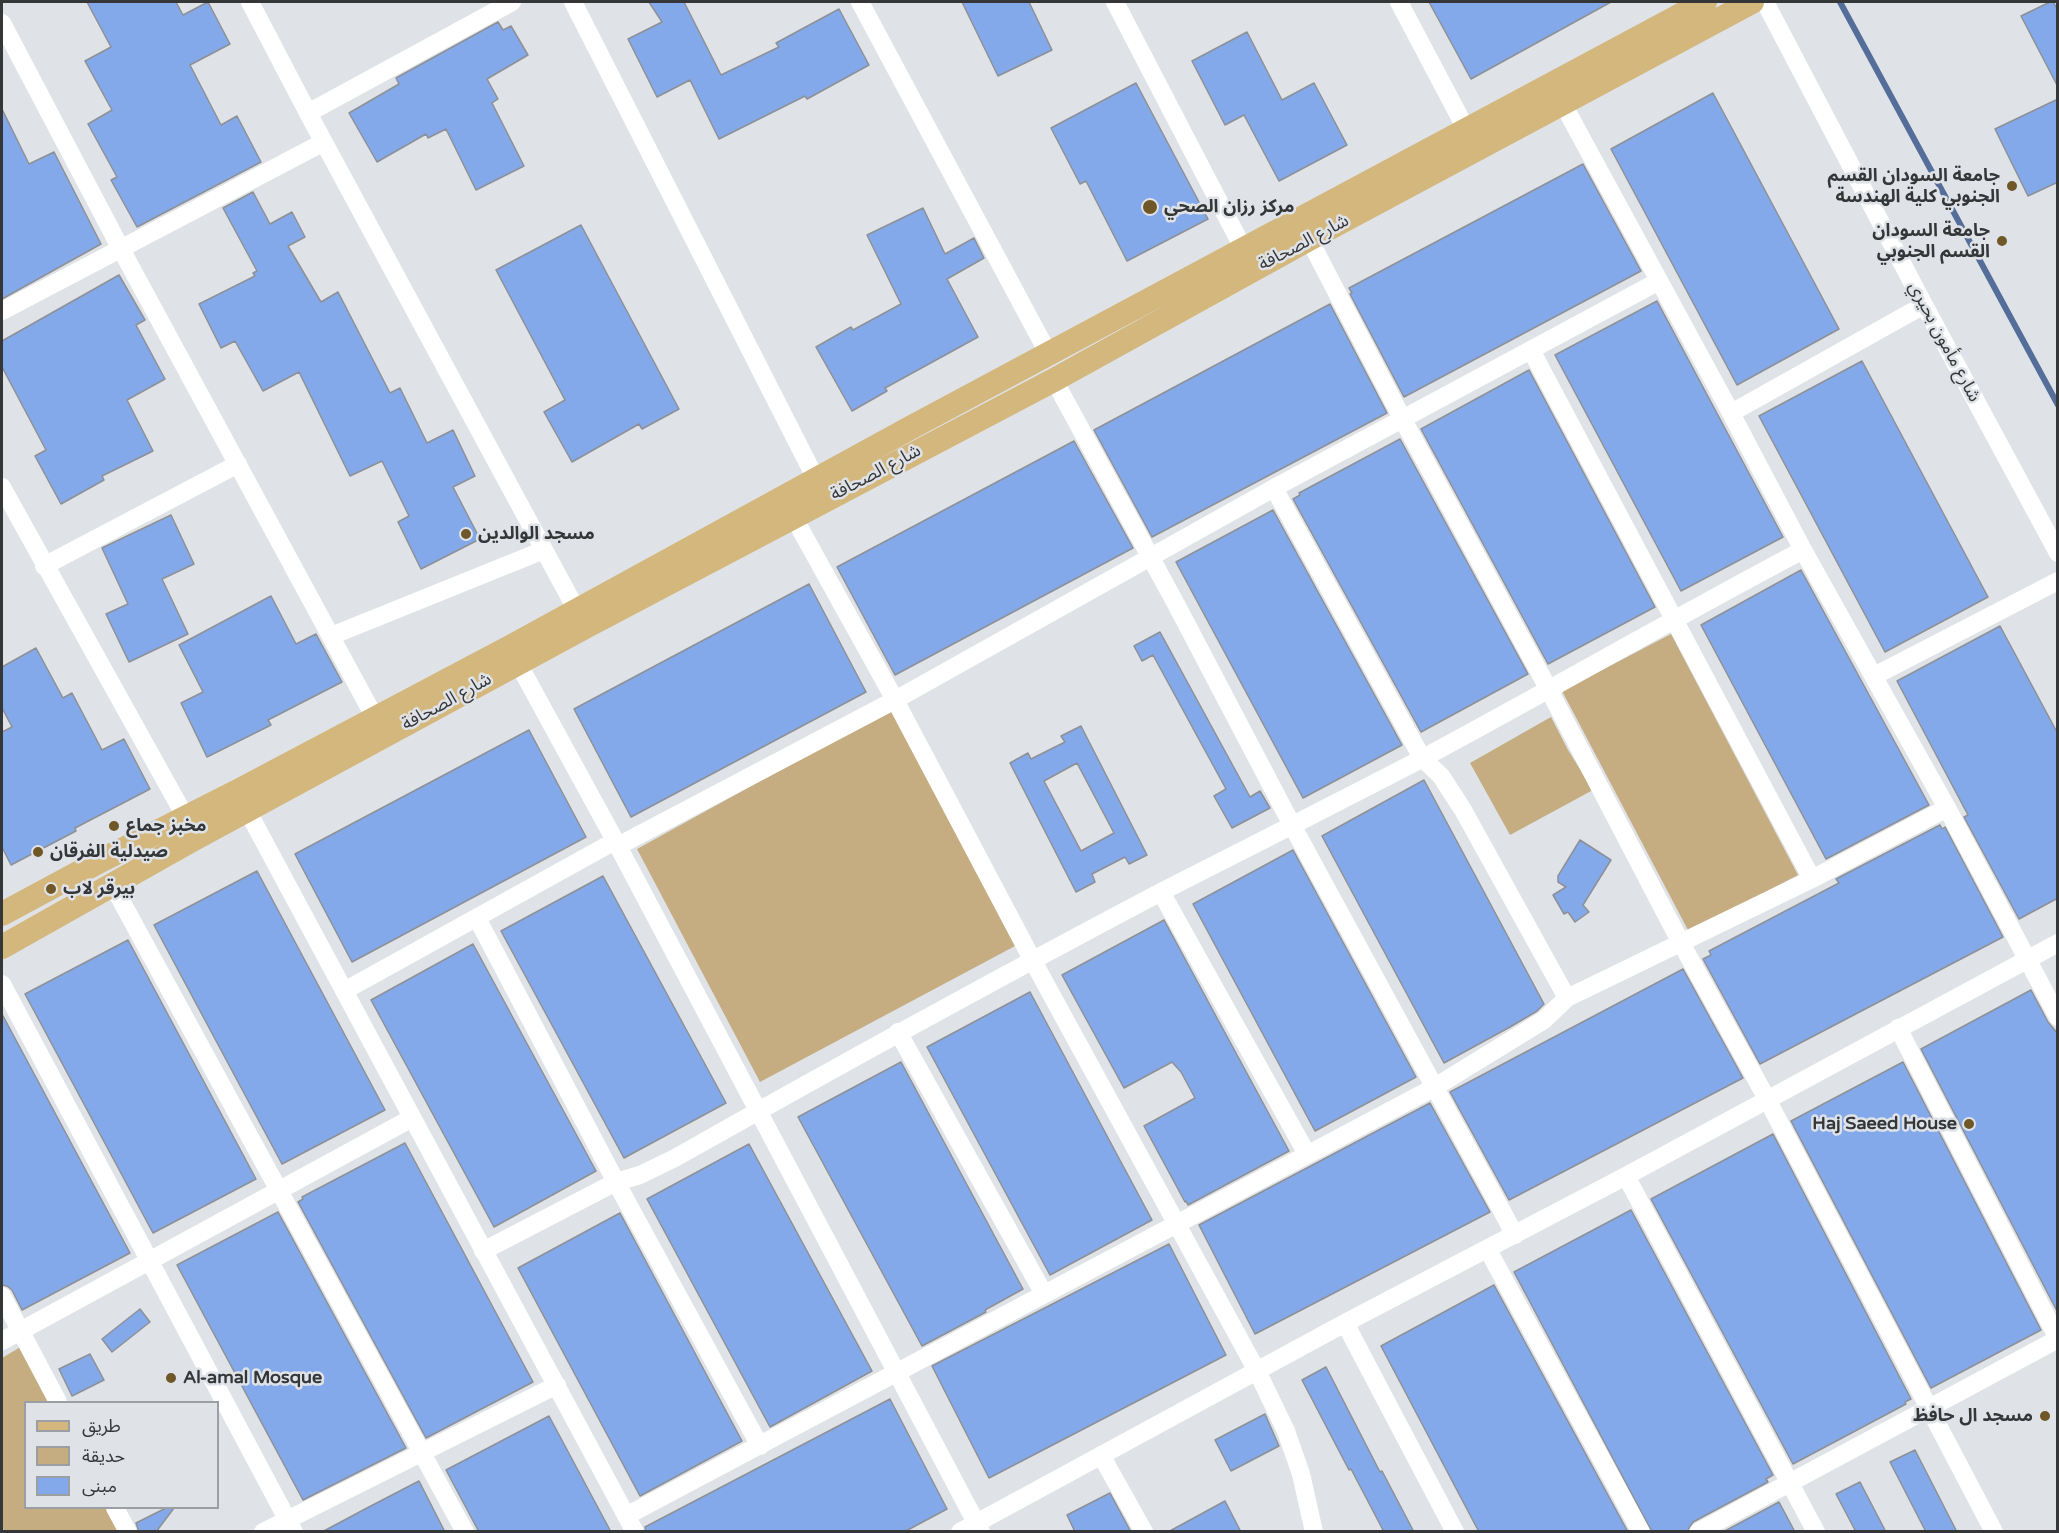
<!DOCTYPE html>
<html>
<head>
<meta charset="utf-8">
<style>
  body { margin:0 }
  #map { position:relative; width:2059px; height:1533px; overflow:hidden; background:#dfe3e8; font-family:"Varela Round","Noto Sans Arabic",sans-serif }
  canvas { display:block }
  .frame { position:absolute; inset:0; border:3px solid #353638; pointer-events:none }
  .legend { position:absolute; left:24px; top:1401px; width:195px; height:108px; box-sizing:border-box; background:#dfe3e8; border:2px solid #9b9ea2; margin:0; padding:8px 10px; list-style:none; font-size:18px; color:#353638 }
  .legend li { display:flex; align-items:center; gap:12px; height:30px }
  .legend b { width:30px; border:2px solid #9b9ea2 }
</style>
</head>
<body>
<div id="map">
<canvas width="2059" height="1533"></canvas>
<div class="frame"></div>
<ul class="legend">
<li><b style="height:8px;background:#d3b77d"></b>طريق</li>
<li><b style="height:16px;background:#c5ad81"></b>حديقة</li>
<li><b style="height:16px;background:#84a9ea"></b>مبنى</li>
</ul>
</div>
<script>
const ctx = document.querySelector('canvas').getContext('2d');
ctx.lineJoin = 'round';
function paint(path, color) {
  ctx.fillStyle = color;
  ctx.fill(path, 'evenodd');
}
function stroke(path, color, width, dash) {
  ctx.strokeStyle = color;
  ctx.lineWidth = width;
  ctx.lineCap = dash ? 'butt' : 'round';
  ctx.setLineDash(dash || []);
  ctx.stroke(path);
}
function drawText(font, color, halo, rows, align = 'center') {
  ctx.font = font + ' "Varela Round","Noto Sans Arabic",sans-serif';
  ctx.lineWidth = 5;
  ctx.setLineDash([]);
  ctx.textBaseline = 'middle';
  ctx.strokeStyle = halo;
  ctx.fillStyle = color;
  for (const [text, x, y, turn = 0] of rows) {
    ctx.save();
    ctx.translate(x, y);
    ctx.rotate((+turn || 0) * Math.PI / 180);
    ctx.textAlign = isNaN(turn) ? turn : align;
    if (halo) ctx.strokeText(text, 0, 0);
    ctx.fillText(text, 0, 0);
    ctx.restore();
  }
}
paint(new Path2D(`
  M 1671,634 L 1798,875 L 1689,932 L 1562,691 Z
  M 891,709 L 1017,945 L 760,1082 L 637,849 Z
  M 1551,717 L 1568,750 L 1593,790 L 1510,835 L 1470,763 Z
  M 22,1346 L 53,1402 L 26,1402 L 26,1508 L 110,1508 L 123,1531 L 4,1531 L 2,1526 L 2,1358 Z`), '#c5ad81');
stroke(new Path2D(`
  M 1840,2 L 2058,405`), '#546d99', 6);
const building = new Path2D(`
  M 87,2 L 176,2 L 183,15 L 208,2 L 230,44 L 190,65 L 221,125 L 237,116 L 261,162 L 137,227 L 111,180 L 117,177 L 88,124 L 112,110 L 85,61 L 111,47 Z
  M 649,2 L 684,2 L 721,75 L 779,47 L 776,43 L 839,9 L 869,65 L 807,99 L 805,96 L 719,139 L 690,80 L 657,97 L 628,39 L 662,22 Z
  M 962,2 L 1029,2 L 1052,50 L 998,76 Z
  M 1429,2 L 1611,2 L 1471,79 Z
  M 2050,2 L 2053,2 L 2058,10 L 2058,87 L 2021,16 Z
  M 498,22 L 503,30 L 511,26 L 528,55 L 487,79 L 498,99 L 492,103 L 524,166 L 476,190 L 446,129 L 428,138 L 426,134 L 377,162 L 349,113 L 399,84 L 396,78 Z
  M 1247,32 L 1282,100 L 1314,83 L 1347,145 L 1279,181 L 1244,115 L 1225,125 L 1192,61 Z
  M 1136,83 L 1208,219 L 1127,261 L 1086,181 L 1080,184 L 1051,128 Z
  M 1713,93 L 1839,329 L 1737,385 L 1611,149 Z
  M 2058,99 L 2058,182 L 2028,196 L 1995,129 Z
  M 2,109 L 29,164 L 54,152 L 101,244 L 2,299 Z
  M 1583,164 L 1641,271 L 1404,397 L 1350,294 L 1352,293 L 1349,288 Z
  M 253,192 L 270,224 L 292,212 L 305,237 L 288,246 L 321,302 L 338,292 L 390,393 L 400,388 L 427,443 L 453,430 L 475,476 L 453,487 L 480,539 L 421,569 L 398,522 L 409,516 L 382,461 L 350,476 L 299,372 L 263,391 L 235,341 L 221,348 L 199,304 L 255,276 L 253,273 L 257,271 L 223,208 Z
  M 923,208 L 945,254 L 974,238 L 984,258 L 947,279 L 978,337 L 885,388 L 887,391 L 852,411 L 816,347 L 851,327 L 853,330 L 901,304 L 867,235 Z
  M 581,225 L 679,409 L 642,429 L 639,424 L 572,462 L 544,412 L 565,400 L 496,270 Z
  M 119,275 L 145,320 L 136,325 L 165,379 L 127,400 L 153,451 L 102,476 L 104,480 L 61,504 L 35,456 L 46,450 L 2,367 L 2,341 Z
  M 1657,301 L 1783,537 L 1681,591 L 1555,355 Z
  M 1330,304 L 1387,413 L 1152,537 L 1094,430 Z
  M 1862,361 L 1988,597 L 1885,652 L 1759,416 Z
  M 1529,370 L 1655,607 L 1548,664 L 1421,429 Z
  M 1400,439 L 1528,674 L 1421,732 L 1293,499 L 1300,495 L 1299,493 Z
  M 1074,441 L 1133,548 L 895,675 L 837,567 Z
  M 1273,510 L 1402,745 L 1303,798 L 1176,562 Z
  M 171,515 L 194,564 L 162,579 L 188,634 L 129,662 L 106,614 L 128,604 L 102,548 Z
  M 1801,570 L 1929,805 L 1826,859 L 1701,625 Z
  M 809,584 L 866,692 L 631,817 L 574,709 Z
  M 271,596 L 296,644 L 316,634 L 342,682 L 268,720 L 271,725 L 207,757 L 181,703 L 203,692 L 179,645 Z
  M 2000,626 L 2058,734 L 2058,898 L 2019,919 L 1964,817 L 1968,815 L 1897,681 Z
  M 1160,632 L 1250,797 L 1260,791 L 1270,808 L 1232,828 L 1214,796 L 1226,789 L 1153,655 L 1142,661 L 1134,646 Z
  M 36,648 L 63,698 L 72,693 L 102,750 L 124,739 L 150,789 L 75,828 L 76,831 L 11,865 L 2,847 L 2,732 L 12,727 L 2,708 L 2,667 Z
  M 1081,726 L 1147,855 L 1129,864 L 1125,857 L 1092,874 L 1095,882 L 1076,892 L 1010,763 L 1028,753 L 1031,759 L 1065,742 L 1061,736 ZM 1077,763 L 1114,833 L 1081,851 L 1044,781 Z
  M 529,730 L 586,837 L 352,962 L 295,854 Z
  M 1424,780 L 1544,1004 L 1537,1011 L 1510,1027 L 1444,1063 L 1322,836 Z
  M 1940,825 L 1942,829 L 1945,827 L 2003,937 L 1760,1064 L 1703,959 L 1711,955 L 1709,951 L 1839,883 L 1836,879 Z
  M 1580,840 L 1611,860 L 1583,905 L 1589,912 L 1575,922 L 1568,912 L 1564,914 L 1553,895 L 1566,887 L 1558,882 L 1558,876 Z
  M 1293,850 L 1416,1077 L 1315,1131 L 1193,904 Z
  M 257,871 L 385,1110 L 282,1164 L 154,925 Z
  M 603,876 L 726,1103 L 624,1158 L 501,931 Z
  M 1164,920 L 1289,1151 L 1188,1205 L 1186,1201 L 1185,1202 L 1144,1126 L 1195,1098 L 1181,1072 L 1172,1062 L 1124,1088 L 1062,975 Z
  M 128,940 L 256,1179 L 153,1233 L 25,994 Z
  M 473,944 L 596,1171 L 494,1227 L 371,1000 Z
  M 1683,969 L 1743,1078 L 1509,1200 L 1450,1092 Z
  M 2031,990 L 2048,1022 L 2058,1034 L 2058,1313 L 1921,1049 Z
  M 1030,992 L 1152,1220 L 1050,1275 L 927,1047 Z
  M 2,1014 L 130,1253 L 22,1310 L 12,1290 L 7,1286 L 2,1285 Z
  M 901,1062 L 1023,1289 L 985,1310 L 986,1312 L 922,1346 L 798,1117 Z
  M 1903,1062 L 2041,1330 L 1931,1388 L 1791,1121 Z
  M 1430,1103 L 1490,1212 L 1255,1334 L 1199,1225 Z
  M 1773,1134 L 1911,1399 L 1905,1402 L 1906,1404 L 1793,1464 L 1651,1199 Z
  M 405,1143 L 533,1382 L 426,1438 L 298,1202 L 303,1199 L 302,1197 Z
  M 749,1144 L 872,1371 L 770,1427 L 647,1199 Z
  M 1631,1210 L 1773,1475 L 1766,1479 L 1768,1482 L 1693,1522 L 1687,1532 L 1652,1532 L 1514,1272 Z
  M 278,1212 L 406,1448 L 303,1500 L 177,1265 Z
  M 620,1213 L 742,1441 L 640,1496 L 518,1268 Z
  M 1169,1244 L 1226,1355 L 989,1478 L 932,1366 Z
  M 1494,1285 L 1628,1532 L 1479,1532 L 1381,1346 Z
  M 140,1309 L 150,1322 L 112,1352 L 102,1339 Z
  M 90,1354 L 104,1380 L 72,1396 L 59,1369 Z
  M 1326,1367 L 1380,1472 L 1382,1471 L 1414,1532 L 1384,1532 L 1351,1469 L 1349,1470 L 1302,1380 Z
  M 890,1399 L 947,1509 L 904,1532 L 646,1532 L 645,1527 Z
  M 1265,1414 L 1279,1446 L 1231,1471 L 1215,1440 Z
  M 549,1416 L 611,1532 L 479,1532 L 446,1470 Z
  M 1915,1450 L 1957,1532 L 1926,1532 L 1890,1462 Z
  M 419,1481 L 445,1532 L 322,1532 L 367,1508 Z
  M 1860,1482 L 1886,1532 L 1856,1532 L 1836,1494 Z
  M 1110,1493 L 1131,1532 L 1075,1532 L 1067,1515 Z
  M 1225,1501 L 1241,1532 L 1168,1532 Z
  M 1779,1502 L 1795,1532 L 1723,1532 Z
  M 166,1508 L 174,1508 L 156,1532 L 139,1532 L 136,1523 Z`);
paint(building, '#84a9ea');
stroke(building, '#8d9095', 1.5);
stroke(new Path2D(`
  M 250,2 L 308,113 L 576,609
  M 573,2 L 821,489
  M 860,2 L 1048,353
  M 1115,2 L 1243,248
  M 1399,2 L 1466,129
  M 1765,2 L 1924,305 L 2058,553
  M 2,23 L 121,249 L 375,718
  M 1563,104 L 1731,413 L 1803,550 L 1947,808 L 2058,1017
  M 308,113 L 512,2
  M 1309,239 L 1402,418 L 1549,690 L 1680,941 L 1767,1099 L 1994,1532
  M 2,311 L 324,142
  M 1531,350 L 1812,879
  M 1054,380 L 1176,604 L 1292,825 L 1515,1235
  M 1731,413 L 1924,305
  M 2,487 L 186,818
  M 1274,488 L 1422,758 L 1441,776 L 1463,810 L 1567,998
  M 788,507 L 895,700 L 1033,961 L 1257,1371 L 1286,1431 L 1301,1474 L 1314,1532
  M 44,566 L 238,464
  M 331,636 L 544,550
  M 518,663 L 618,846 L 981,1532
  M 1874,676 L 2058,581
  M 247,810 L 635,1532
  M 618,846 L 895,700 L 1274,488 L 1659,281
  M 112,884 L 465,1532
  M 1161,892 L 1307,1154
  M 477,918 L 616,1182 L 760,1446
  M 2,984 L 294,1532
  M 344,991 L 615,841
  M 898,1032 L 1044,1294
  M 1626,1176 L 1816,1532
  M 1488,1250 L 1641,1532
  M 483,1251 L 616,1182 L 640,1175 L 675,1158 C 836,1067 998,978 1161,892 C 1249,847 1337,803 1425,757 C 1552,689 1676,617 1803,550
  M 2,1296 L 58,1402
  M 1345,1323 L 1455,1532
  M 2,1341 L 412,1118
  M 1101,1455 L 1144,1532
  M 115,1508 L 128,1532
  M 626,1516 L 1435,1087 L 1544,1020 L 1567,998 L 1812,879 L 1947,808
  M 263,1532 L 557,1385
  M 960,1532 L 1345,1323 L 1626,1176 L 2058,943
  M 1698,1532 L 2058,1339 L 1898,1028`), '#fff', 18);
stroke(new Path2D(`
  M 2,914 L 104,859 L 240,790 L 510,647 L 910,428 L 1705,2
  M 2,947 L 192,840 L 587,626 L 1054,380 L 1309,239 L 1752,2`), '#d3b77d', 24);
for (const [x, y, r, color] of [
  [2012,186,6,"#705728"],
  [1150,207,8,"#705728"],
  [2002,241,6,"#705728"],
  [466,534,6,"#705728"],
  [114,826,6,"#705728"],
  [38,852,6,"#705728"],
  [51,889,6,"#705728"],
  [1969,1124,6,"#705728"],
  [171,1378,6,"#705728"],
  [2045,1416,6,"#705728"]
]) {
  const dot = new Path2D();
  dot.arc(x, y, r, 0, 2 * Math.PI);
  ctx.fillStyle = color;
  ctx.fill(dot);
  stroke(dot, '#dfe3e8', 2);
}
drawText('bold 18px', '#353638', '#dfe3e8', [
  ["جامعة السودان القسم",2000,176,"right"],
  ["الجنوبي كلية الهندسة",2000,197,"right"],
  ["مركز رزان الصحي",1164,207],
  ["جامعة السودان",1990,231,"right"],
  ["القسم الجنوبي",1990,252,"right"],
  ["مسجد الوالدين",478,534],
  ["مخبز جماع",126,826],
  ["صيدلية الفرقان",50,852],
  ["بيرقر لاب",63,889],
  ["Haj Saeed House",1957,1124,"right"],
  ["Al-amal Mosque",183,1378],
  ["مسجد ال حافظ",2033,1416,"right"]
], 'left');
drawText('18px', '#353638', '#dfe3e8', [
  ["شارع الصحافة",1304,243,-28],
  ["شارع مأمون بحيري",1944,342,62],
  ["شارع الصحافة",876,473,-28],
  ["شارع الصحافة",447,702,-29]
]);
</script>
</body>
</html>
